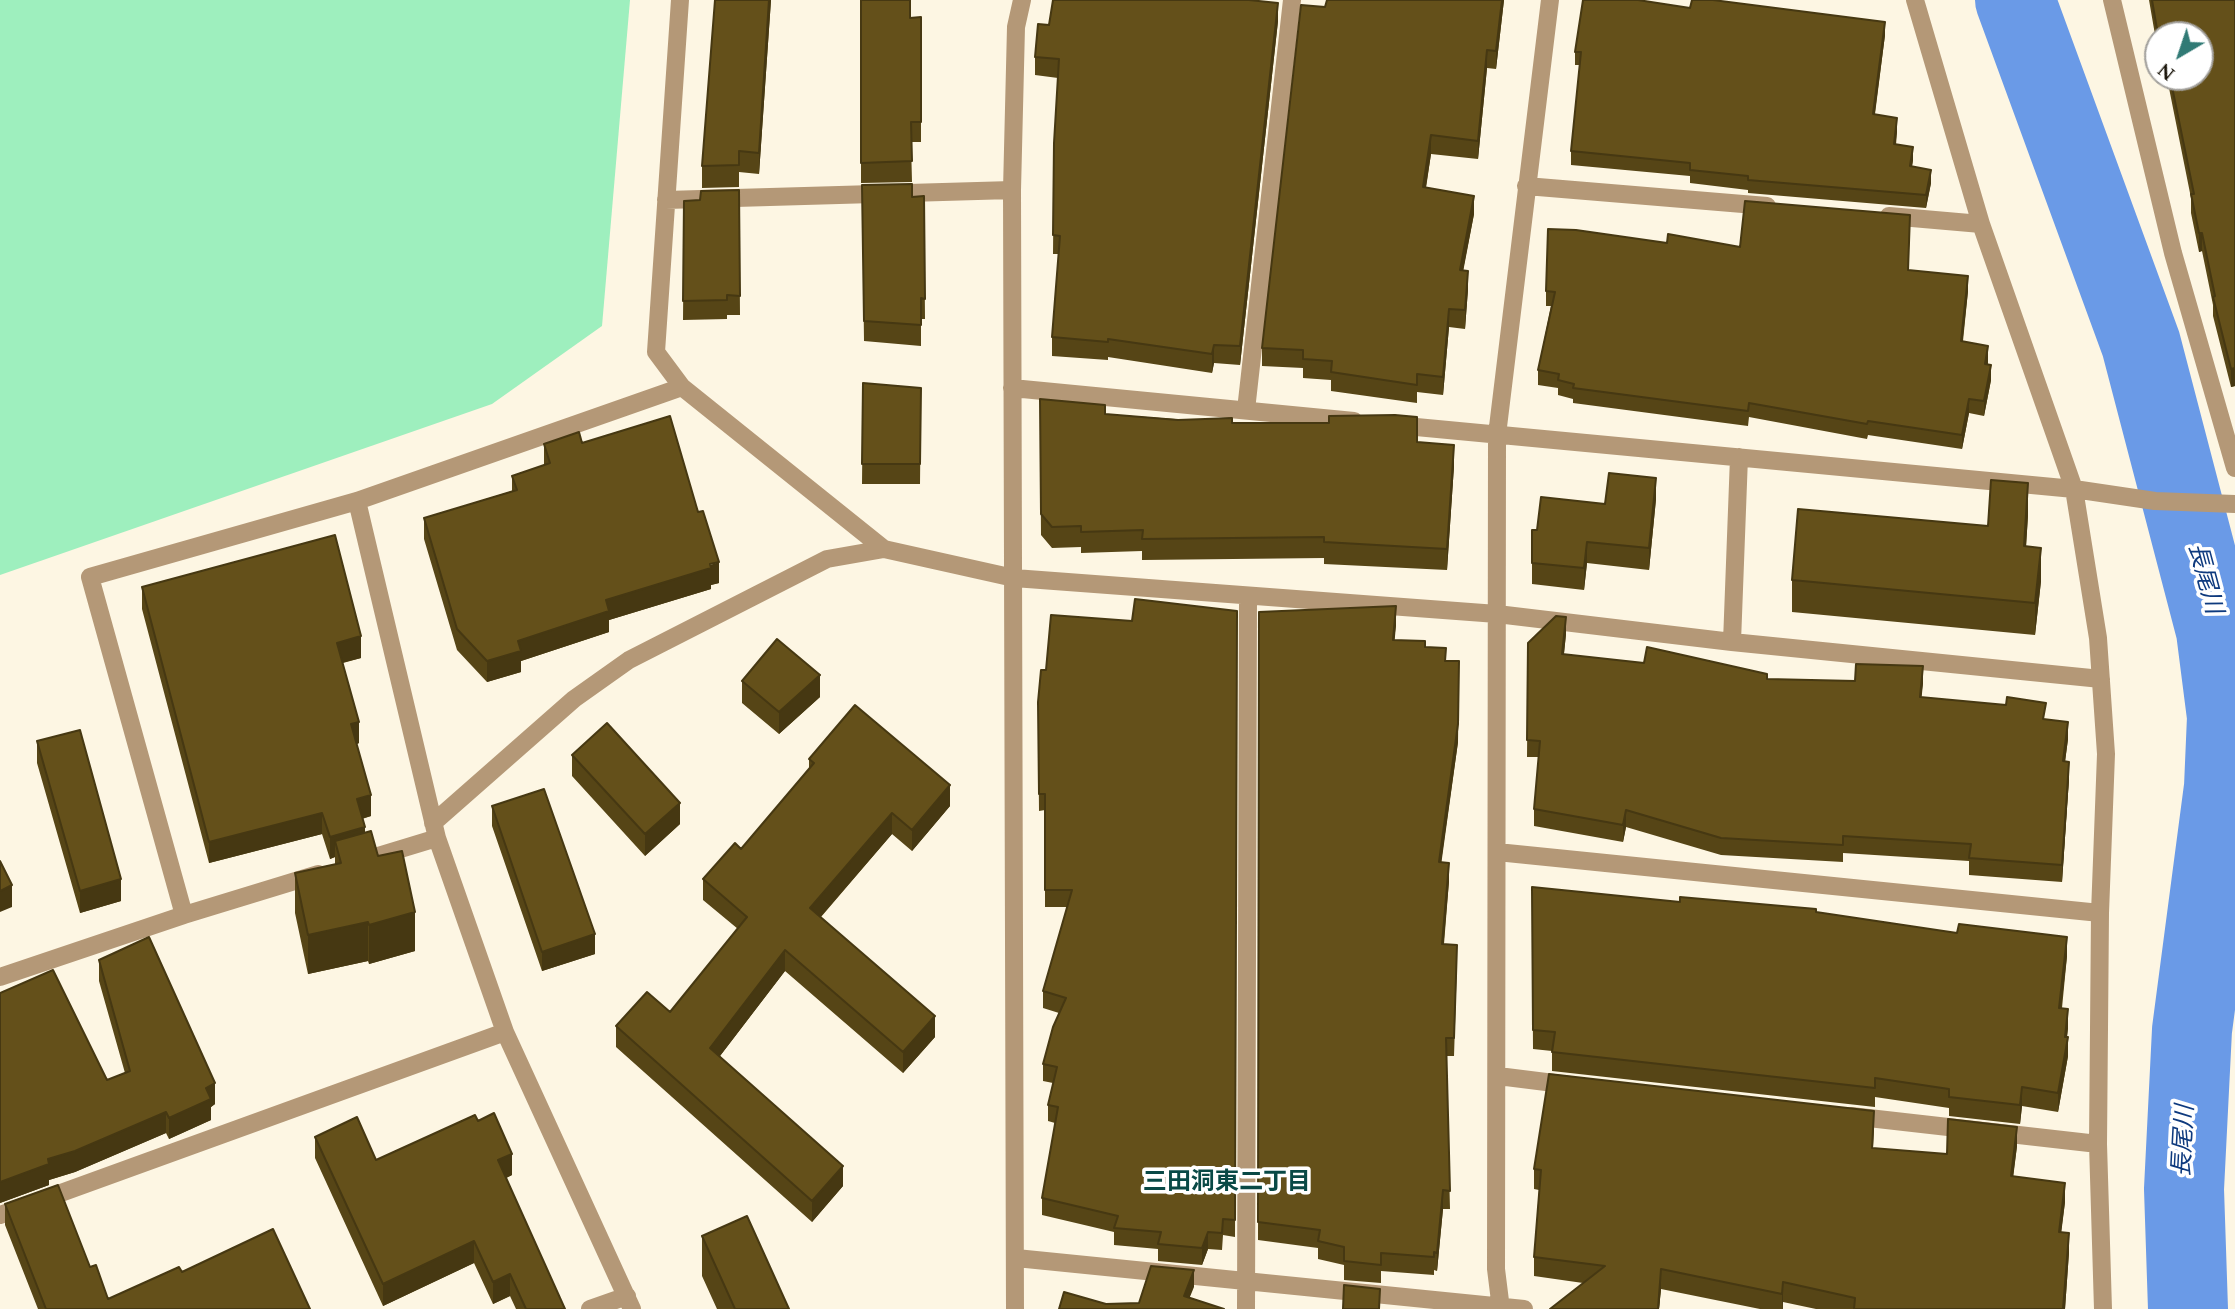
<!DOCTYPE html>
<html>
<head>
<meta charset="utf-8">
<style>
  body { margin:0 }
  #map { position:relative; width:2235px; height:1309px; overflow:hidden; background:#fdf6e3; font-family:Spectral,serif }
  canvas { display:block }
  .north { position:absolute; left:2144px; top:21px; width:70px; height:70px; box-sizing:border-box; background:#fff; border:2px solid #a3a19d; border-radius:50%; rotate:219deg; font-size:19px; font-weight:700; line-height:28px; text-align:center; color:#191409 }
  .north::after { content:''; display:block; margin:auto; width:24px; height:32px; background:#317a75; clip-path:polygon(50% 0,100% 100%,50% 72%,0 100%) }
</style>
</head>
<body>
<div id="map">
<canvas width="2235" height="1309"></canvas>
<div class="north">N</div>
</div>
<script>
const ctx = document.querySelector('canvas').getContext('2d');
ctx.lineJoin = 'round';
function paint(path, color) {
  ctx.fillStyle = color;
  ctx.fill(path, 'evenodd');
}
function stroke(path, color, width, dash) {
  ctx.strokeStyle = color;
  ctx.lineWidth = width;
  ctx.lineCap = dash ? 'butt' : 'round';
  ctx.setLineDash(dash || []);
  ctx.stroke(path);
}
function drawText(font, color, halo, rows, align = 'center') {
  ctx.font = font + ' Spectral,"Noto Sans JP",serif';
  ctx.lineWidth = 7;
  ctx.setLineDash([]);
  ctx.textBaseline = 'middle';
  ctx.strokeStyle = halo;
  ctx.fillStyle = color;
  for (const [text, x, y, turn = 0] of rows) {
    ctx.save();
    ctx.translate(x, y);
    ctx.rotate((+turn || 0) * Math.PI / 180);
    ctx.textAlign = isNaN(turn) ? turn : align;
    if (halo) ctx.strokeText(text, 0, 0);
    ctx.fillText(text, 0, 0);
    ctx.restore();
  }
}
paint(new Path2D(`
  M 0,0 L 630,0 L 602,326 L 492,404 L 0,575 Z`), '#9eefbe');
stroke(new Path2D(`
  M 2015,0 L 2141,344 L 2216,631 L 2227,717 L 2224,787 L 2192,1030 L 2184,1189 L 2188,1309`), '#6a9ae7', 80);
stroke(new Path2D(`
  M 680,0 L 656,352 L 682,387 L 884,549 L 1014,578 L 1497,614 L 1732,642 L 2101,679
  M 1915,0 L 1981,224 L 2074,489 L 2098,638 L 2106,754 L 2100,913 L 2098,1144 L 2103,1309
  M 2112,0 L 2173,253 L 2235,468
  M 1526,186 L 1767,206
  M 666,200 L 1012,190
  M 1889,216 L 1981,224
  M 1012,388 L 1354,421
  M 1246,410 L 1292,0
  M 1395,425 L 2074,489 L 2155,501 L 2235,504
  M 357,501 L 437,838 L 505,1032 L 632,1309
  M 1732,642 L 1739,457
  M 433,823 L 574,699 L 629,660 L 827,559 L 884,549
  M 1497,852 L 2100,913
  M 358,862 L 437,838
  M 184,915 L 318,874
  M 0,977 L 184,915 L 90,577 L 357,501 L 682,387
  M 1498,1076 L 1570,1085
  M 1851,1116 L 2098,1144
  M 0,1215 L 505,1032
  M 1016,1258 L 1524,1309
  M 590,1309 L 627,1296
  M 1015,1309 L 1012,190 L 1016,27 L 1022,0
  M 1246,1309 L 1248,596
  M 1501,1309 L 1496,1269 L 1497,435 L 1550,0`), '#b49877', 18);
paint(new Path2D(`
  M 715,0 L 771,0 L 759,174 L 739,172 L 739,187 L 702,188 L 702,166 Z
  M 861,0 L 910,18 L 921,17 L 921,142 L 911,142 L 912,182 L 861,183 Z
  M 1327,0 L 1504,0 L 1496,69 L 1487,68 L 1478,159 L 1431,154 L 1426,188 L 1474,214 L 1463,270 L 1468,289 L 1465,329 L 1449,327 L 1443,395 L 1417,392 L 1417,403 L 1331,391 L 1331,380 L 1303,378 L 1303,368 L 1262,366 L 1262,348 Z
  M 2149,0 L 2235,0 L 2235,386 L 2231,387 L 2213,316 L 2213,305 L 2202,251 L 2199,252 L 2191,213 L 2191,198 L 2167,78 L 2162,78 L 2162,77 L 2200,77 L 2158,35 L 2158,52 Z
  M 1690,8 L 1885,35 L 1875,114 L 1897,131 L 1896,145 L 1913,160 L 1912,166 L 1931,183 L 1926,208 L 1748,193 L 1748,190 L 1690,183 L 1690,176 L 1571,165 L 1571,151 L 1580,65 L 1575,65 L 1575,52 Z
  M 1278,21 L 1240,365 L 1214,363 L 1212,373 L 1108,357 L 1108,360 L 1052,356 L 1052,337 L 1059,254 L 1053,254 L 1054,143 L 1058,78 L 1035,75 L 1035,57 L 1049,25 Z
  M 862,185 L 912,197 L 924,196 L 925,319 L 921,319 L 921,346 L 864,341 Z
  M 739,190 L 740,315 L 727,315 L 727,319 L 683,320 L 684,201 L 700,200 Z
  M 1910,229 L 1908,270 L 1968,291 L 1963,341 L 1988,361 L 1988,364 L 1991,380 L 1984,416 L 1969,413 L 1962,449 L 1868,435 L 1867,439 L 1749,417 L 1748,426 L 1573,403 L 1573,399 L 1558,395 L 1558,388 L 1538,385 L 1538,370 L 1551,306 L 1546,306 L 1546,291 L 1667,243 L 1740,247 Z
  M 863,383 L 921,388 L 920,484 L 862,484 Z
  M 1040,399 L 1105,414 L 1232,423 L 1417,442 L 1454,466 L 1447,570 L 1324,564 L 1324,558 L 1142,560 L 1142,551 L 1081,553 L 1081,547 L 1052,548 L 1041,535 Z
  M 582,443 L 719,583 L 711,585 L 711,589 L 609,620 L 609,632 L 521,661 L 521,672 L 487,682 L 457,650 L 424,539 L 424,518 L 512,491 L 512,476 L 544,466 L 544,444 Z
  M 1656,499 L 1649,570 L 1587,563 L 1584,590 L 1532,584 L 1532,530 L 1537,530 L 1605,504 Z
  M 2028,515 L 2026,546 L 2041,581 L 2035,635 L 1792,612 L 1792,580 Z
  M 142,587 L 361,658 L 343,663 L 359,743 L 357,744 L 371,816 L 362,819 L 365,832 L 378,856 L 415,951 L 369,964 L 368,961 L 308,974 L 295,913 L 295,873 L 335,865 L 335,857 L 330,859 L 322,834 L 209,863 L 142,609 Z
  M 1237,611 L 1235,1237 L 1223,1235 L 1222,1250 L 1208,1249 L 1202,1265 L 1158,1261 L 1158,1249 L 1114,1245 L 1114,1232 L 1042,1215 L 1042,1198 L 1055,1123 L 1048,1121 L 1048,1105 L 1053,1083 L 1043,1081 L 1043,1064 L 1059,1013 L 1043,1008 L 1043,991 L 1067,907 L 1045,907 L 1045,810 L 1039,811 L 1038,702 L 1046,670 L 1132,621 Z
  M 1259,612 L 1396,625 L 1394,640 L 1425,647 L 1445,661 L 1458,742 L 1441,862 L 1449,881 L 1444,944 L 1457,963 L 1454,1056 L 1446,1056 L 1450,1209 L 1443,1209 L 1437,1271 L 1434,1270 L 1434,1275 L 1381,1271 L 1381,1283 L 1344,1280 L 1344,1265 L 1318,1259 L 1318,1248 L 1258,1240 Z
  M 1566,634 L 1564,654 L 1767,679 L 1923,683 L 1921,697 L 2046,719 L 2068,739 L 2065,761 L 2069,779 L 2062,882 L 1969,875 L 1969,861 L 1843,853 L 1843,862 L 1721,855 L 1626,827 L 1623,842 L 1534,826 L 1534,809 L 1539,757 L 1527,757 L 1528,643 Z
  M 742,681 L 820,697 L 779,734 L 742,703 Z
  M 37,741 L 121,901 L 80,913 L 37,763 Z
  M 572,755 L 680,824 L 645,856 L 572,776 Z
  M 809,759 L 950,806 L 912,851 L 892,834 L 821,917 L 935,1037 L 903,1073 L 785,971 L 720,1056 L 843,1186 L 812,1222 L 616,1047 L 616,1026 L 670,1012 L 738,929 L 703,900 L 703,879 L 741,849 L 809,769 Z
  M 492,806 L 595,954 L 542,971 L 492,826 Z
  M 1532,887 L 1680,902 L 1816,912 L 2067,956 L 2062,1008 L 2068,1028 L 2067,1037 L 2068,1056 L 2058,1112 L 2022,1106 L 2020,1124 L 1949,1116 L 1949,1108 L 1875,1097 L 1875,1107 L 1552,1071 L 1552,1051 L 1533,1049 Z
  M 99,960 L 215,1104 L 211,1107 L 211,1120 L 169,1139 L 166,1133 L 75,1172 L 49,1180 L 49,1185 L 0,1203 L 0,993 L 107,1080 L 125,1073 L 99,981 Z
  M 478,1121 L 512,1175 L 506,1178 L 565,1309 L 516,1309 L 510,1296 L 493,1304 L 474,1263 L 383,1306 L 315,1158 L 315,1137 L 376,1160 Z
  M 1874,1130 L 1873,1148 L 1947,1154 L 2017,1146 L 2013,1176 L 2065,1202 L 2061,1232 L 2069,1252 L 2065,1309 L 1816,1309 L 1783,1302 L 1783,1309 L 1760,1309 L 1661,1289 L 1659,1309 L 1550,1309 L 1583,1283 L 1534,1276 L 1534,1257 L 1539,1190 L 1534,1189 L 1534,1169 Z
  M 5,1204 L 90,1267 L 108,1299 L 182,1272 L 310,1309 L 38,1309 L 5,1225 Z
  M 702,1236 L 789,1309 L 717,1309 L 702,1276 Z`), '#564516');
paint(new Path2D(`
  M 769,0 L 771,0 L 759,174 L 759,153 Z
  M 1502,0 L 1504,0 L 1496,69 L 1496,51 Z
  M 1278,3 L 1278,21 L 1240,365 L 1240,346 Z
  M 1885,22 L 1885,35 L 1873,127 L 1873,114 Z
  M 1487,50 L 1487,68 L 1478,159 L 1478,141 Z
  M 1897,118 L 1897,131 L 1894,158 L 1894,144 Z
  M 1431,135 L 1431,154 L 1423,205 L 1423,187 Z
  M 1913,147 L 1913,160 L 1910,179 L 1910,166 Z
  M 1931,170 L 1931,183 L 1926,208 L 1926,195 Z
  M 1474,196 L 1474,214 L 1460,288 L 1460,270 Z
  M 2199,233 L 2202,233 L 2202,251 L 2199,252 Z
  M 1468,271 L 1468,289 L 1465,329 L 1465,310 Z
  M 1968,276 L 1968,291 L 1961,355 L 1961,341 Z
  M 1449,309 L 1449,327 L 1443,395 L 1443,377 Z
  M 1214,345 L 1214,363 L 1212,373 L 1212,354 Z
  M 1988,346 L 1988,361 L 1985,378 L 1985,364 Z
  M 1991,365 L 1991,380 L 1984,416 L 1984,401 Z
  M 2235,368 L 2235,386 L 2231,387 L 2231,369 Z
  M 1969,399 L 1969,413 L 1962,449 L 1962,435 Z
  M 1454,445 L 1454,466 L 1447,570 L 1447,549 Z
  M 1656,478 L 1656,499 L 1649,570 L 1649,548 Z
  M 2028,483 L 2028,515 L 2024,579 L 2024,546 Z
  M 1587,542 L 1587,563 L 1584,590 L 1584,568 Z
  M 2041,548 L 2041,581 L 2035,635 L 2035,603 Z
  M 719,562 L 719,583 L 711,585 L 711,589 L 609,620 L 609,632 L 521,661 L 521,672 L 487,682 L 487,661 L 518,641 L 606,600 Z
  M 1396,606 L 1396,625 L 1393,659 L 1393,640 Z
  M 1566,617 L 1566,634 L 1562,671 L 1562,654 Z
  M 361,636 L 361,658 L 337,664 L 337,643 Z
  M 1459,661 L 1458,742 L 1439,880 L 1439,862 Z
  M 1923,666 L 1923,683 L 1920,714 L 1920,697 Z
  M 820,675 L 820,697 L 779,734 L 779,712 Z
  M 359,722 L 359,743 L 351,746 L 351,724 Z
  M 2068,722 L 2068,739 L 2063,778 L 2063,761 Z
  M 2069,762 L 2069,779 L 2062,882 L 2062,865 Z
  M 950,785 L 950,806 L 912,851 L 912,830 Z
  M 371,795 L 371,816 L 357,820 L 357,799 Z
  M 680,803 L 680,824 L 645,856 L 645,834 Z
  M 1626,810 L 1626,827 L 1623,842 L 1623,825 Z
  M 322,813 L 322,834 L 209,863 L 209,842 Z
  M 892,813 L 892,834 L 810,929 L 810,908 Z
  M 365,827 L 365,848 L 335,841 L 335,857 L 330,859 L 330,837 Z
  M 1449,863 L 1449,881 L 1442,962 L 1442,944 Z
  M 121,879 L 121,901 L 80,913 L 80,891 Z
  M 12,885 L 12,907 L 0,912 L 0,891 Z
  M 415,912 L 415,951 L 369,964 L 369,925 Z
  M 368,922 L 368,961 L 308,974 L 308,935 Z
  M 595,934 L 595,954 L 542,971 L 542,952 Z
  M 2067,937 L 2067,956 L 2059,1027 L 2059,1008 Z
  M 785,950 L 785,971 L 710,1069 L 710,1048 Z
  M 2068,1009 L 2068,1028 L 2065,1052 L 2068,1037 L 2068,1056 L 2058,1112 L 2058,1093 Z
  M 935,1016 L 935,1037 L 903,1073 L 903,1052 Z
  M 215,1083 L 215,1104 L 211,1107 L 211,1120 L 169,1139 L 169,1118 L 206,1088 Z
  M 2022,1087 L 2022,1106 L 2020,1124 L 2020,1105 Z
  M 166,1112 L 166,1133 L 75,1172 L 49,1180 L 49,1185 L 0,1203 L 0,1182 L 48,1159 Z
  M 2017,1127 L 2017,1146 L 2011,1195 L 2011,1176 Z
  M 512,1154 L 512,1175 L 498,1182 L 498,1160 Z
  M 843,1166 L 843,1186 L 812,1222 L 812,1201 Z
  M 2065,1183 L 2065,1202 L 2059,1251 L 2059,1232 Z
  M 1443,1190 L 1443,1209 L 1437,1271 L 1437,1253 Z
  M 1208,1232 L 1208,1249 L 1202,1265 L 1202,1248 Z
  M 2069,1233 L 2069,1252 L 2065,1309 L 2063,1309 Z
  M 474,1241 L 474,1263 L 383,1306 L 383,1284 Z
  M 1661,1269 L 1661,1289 L 1659,1309 L 1658,1309 Z
  M 1194,1270 L 1194,1287 L 1185,1309 L 1184,1296 Z
  M 510,1274 L 510,1296 L 493,1304 L 493,1282 Z
  M 1783,1282 L 1783,1302 L 1782,1309 L 1782,1294 Z`), '#463812');
const building = new Path2D(`
  M 715,0 L 769,0 L 759,153 L 739,151 L 739,165 L 702,166 Z
  M 861,0 L 910,0 L 910,18 L 921,17 L 921,122 L 911,122 L 912,161 L 861,163 Z
  M 1053,0 L 1249,0 L 1278,3 L 1240,346 L 1214,345 L 1212,354 L 1108,339 L 1108,342 L 1052,337 L 1060,236 L 1053,235 L 1054,143 L 1059,59 L 1035,57 L 1038,24 L 1049,25 Z
  M 1327,0 L 1502,0 L 1496,51 L 1487,50 L 1478,141 L 1431,135 L 1423,187 L 1474,196 L 1460,270 L 1468,271 L 1465,310 L 1449,309 L 1443,377 L 1417,374 L 1417,385 L 1331,372 L 1332,361 L 1303,359 L 1303,350 L 1262,348 L 1301,5 L 1325,7 Z
  M 1583,0 L 1638,0 L 1690,8 L 1692,0 L 1713,0 L 1885,22 L 1873,114 L 1897,118 L 1894,144 L 1913,147 L 1910,166 L 1931,170 L 1926,195 L 1748,180 L 1748,176 L 1690,170 L 1690,163 L 1571,151 L 1581,52 L 1575,52 Z
  M 2152,0 L 2235,0 L 2235,368 L 2231,369 L 2213,297 L 2215,296 L 2202,233 L 2199,233 L 2191,194 L 2194,194 L 2170,77 L 2200,77 L 2200,35 L 2158,35 Z
  M 912,184 L 912,197 L 924,196 L 925,299 L 921,298 L 921,325 L 864,321 L 862,185 Z
  M 739,190 L 740,296 L 727,295 L 727,300 L 683,301 L 684,201 L 700,200 L 701,191 Z
  M 1745,201 L 1910,215 L 1908,270 L 1968,276 L 1961,341 L 1988,346 L 1985,364 L 1991,365 L 1984,401 L 1969,399 L 1962,435 L 1868,421 L 1867,424 L 1749,403 L 1748,411 L 1573,388 L 1574,384 L 1558,380 L 1559,374 L 1538,370 L 1555,292 L 1546,291 L 1548,229 L 1576,230 L 1667,243 L 1668,234 L 1740,247 Z
  M 863,383 L 921,388 L 920,464 L 862,464 Z
  M 1040,399 L 1105,405 L 1105,414 L 1178,420 L 1232,418 L 1232,423 L 1329,423 L 1329,416 L 1395,415 L 1417,417 L 1417,442 L 1454,445 L 1447,549 L 1324,542 L 1324,537 L 1142,539 L 1143,530 L 1081,532 L 1081,526 L 1052,527 L 1041,514 Z
  M 670,416 L 698,512 L 703,511 L 719,562 L 710,564 L 711,568 L 606,600 L 609,611 L 518,641 L 521,651 L 487,661 L 457,629 L 424,518 L 517,490 L 512,476 L 550,463 L 544,444 L 579,432 L 582,443 Z
  M 1609,473 L 1656,478 L 1649,548 L 1587,542 L 1584,568 L 1532,563 L 1532,530 L 1537,530 L 1541,497 L 1605,504 Z
  M 1991,480 L 2028,483 L 2024,546 L 2041,548 L 2035,603 L 1792,580 L 1798,509 L 1988,526 Z
  M 335,535 L 361,636 L 337,643 L 359,722 L 351,724 L 371,795 L 357,799 L 365,827 L 330,837 L 322,813 L 209,842 L 142,587 Z
  M 1135,599 L 1237,611 L 1235,1220 L 1223,1219 L 1222,1233 L 1208,1232 L 1202,1248 L 1158,1244 L 1161,1232 L 1114,1228 L 1118,1216 L 1042,1198 L 1058,1107 L 1048,1105 L 1057,1067 L 1043,1064 L 1053,1027 L 1066,998 L 1043,991 L 1072,890 L 1045,890 L 1045,794 L 1039,794 L 1038,702 L 1041,670 L 1046,670 L 1051,615 L 1132,621 Z
  M 1396,606 L 1393,640 L 1425,641 L 1425,647 L 1446,648 L 1445,661 L 1459,661 L 1458,724 L 1439,862 L 1449,863 L 1442,944 L 1457,945 L 1454,1038 L 1446,1038 L 1450,1191 L 1443,1190 L 1437,1253 L 1434,1252 L 1434,1257 L 1381,1253 L 1381,1265 L 1344,1261 L 1344,1247 L 1318,1241 L 1320,1230 L 1258,1222 L 1259,612 Z
  M 1556,616 L 1566,617 L 1562,654 L 1644,663 L 1647,647 L 1767,674 L 1767,679 L 1855,681 L 1856,664 L 1923,666 L 1920,697 L 2006,705 L 2007,697 L 2046,703 L 2043,719 L 2068,722 L 2063,761 L 2069,762 L 2062,865 L 1969,858 L 1971,844 L 1843,836 L 1843,845 L 1721,838 L 1626,810 L 1623,825 L 1534,809 L 1540,741 L 1527,740 L 1528,643 Z
  M 777,639 L 820,675 L 779,712 L 742,681 Z
  M 855,705 L 950,785 L 912,830 L 892,813 L 810,908 L 935,1016 L 903,1052 L 785,950 L 710,1048 L 843,1166 L 812,1201 L 616,1026 L 647,992 L 670,1012 L 747,917 L 703,879 L 735,843 L 741,849 L 814,763 L 809,759 Z
  M 607,723 L 680,803 L 645,834 L 572,755 Z
  M 80,730 L 121,879 L 80,891 L 37,741 Z
  M 544,789 L 595,934 L 542,952 L 492,806 Z
  M 371,831 L 378,856 L 402,851 L 415,912 L 369,925 L 368,922 L 308,935 L 295,873 L 341,863 L 335,841 Z
  M 0,861 L 12,885 L 0,891 Z
  M 1532,887 L 1680,902 L 1680,897 L 1816,909 L 1816,912 L 1957,933 L 1959,924 L 2067,937 L 2059,1008 L 2068,1009 L 2065,1037 L 2068,1037 L 2058,1093 L 2022,1087 L 2020,1105 L 1949,1097 L 1949,1089 L 1875,1078 L 1875,1088 L 1552,1052 L 1555,1032 L 1533,1030 Z
  M 149,937 L 215,1083 L 206,1088 L 211,1099 L 169,1118 L 166,1112 L 75,1151 L 48,1159 L 49,1164 L 0,1182 L 0,993 L 53,970 L 107,1080 L 130,1071 L 99,960 Z
  M 1549,1074 L 1874,1111 L 1872,1148 L 1947,1154 L 1948,1119 L 2017,1127 L 2011,1176 L 2065,1183 L 2059,1232 L 2069,1233 L 2063,1309 L 1854,1309 L 1855,1298 L 1783,1282 L 1782,1294 L 1661,1269 L 1658,1309 L 1550,1309 L 1605,1266 L 1534,1257 L 1541,1170 L 1534,1169 Z
  M 494,1113 L 512,1154 L 498,1160 L 565,1309 L 526,1309 L 510,1274 L 493,1282 L 474,1241 L 383,1284 L 315,1137 L 357,1117 L 376,1160 L 475,1115 L 478,1121 Z
  M 58,1185 L 90,1267 L 96,1265 L 108,1299 L 179,1267 L 182,1272 L 273,1229 L 310,1309 L 46,1309 L 5,1204 Z
  M 747,1216 L 789,1309 L 735,1309 L 702,1236 Z
  M 1151,1266 L 1194,1270 L 1184,1296 L 1224,1309 L 1059,1309 L 1064,1292 L 1106,1304 L 1139,1303 Z
  M 1344,1285 L 1380,1289 L 1379,1309 L 1343,1309 Z`);
paint(building, '#64501a');
stroke(building, '#463812', 2);
drawText('italic 24px', '#0e3a7e', '#fff', [
  ["長尾川",2203,579,75],
  ["長尾川",2186,1141,-87]
]);
drawText('bold 24px', '#094946', '#fff', [
  ["三田洞東二丁目",1227,1184]
]);
</script>
</body>
</html>
